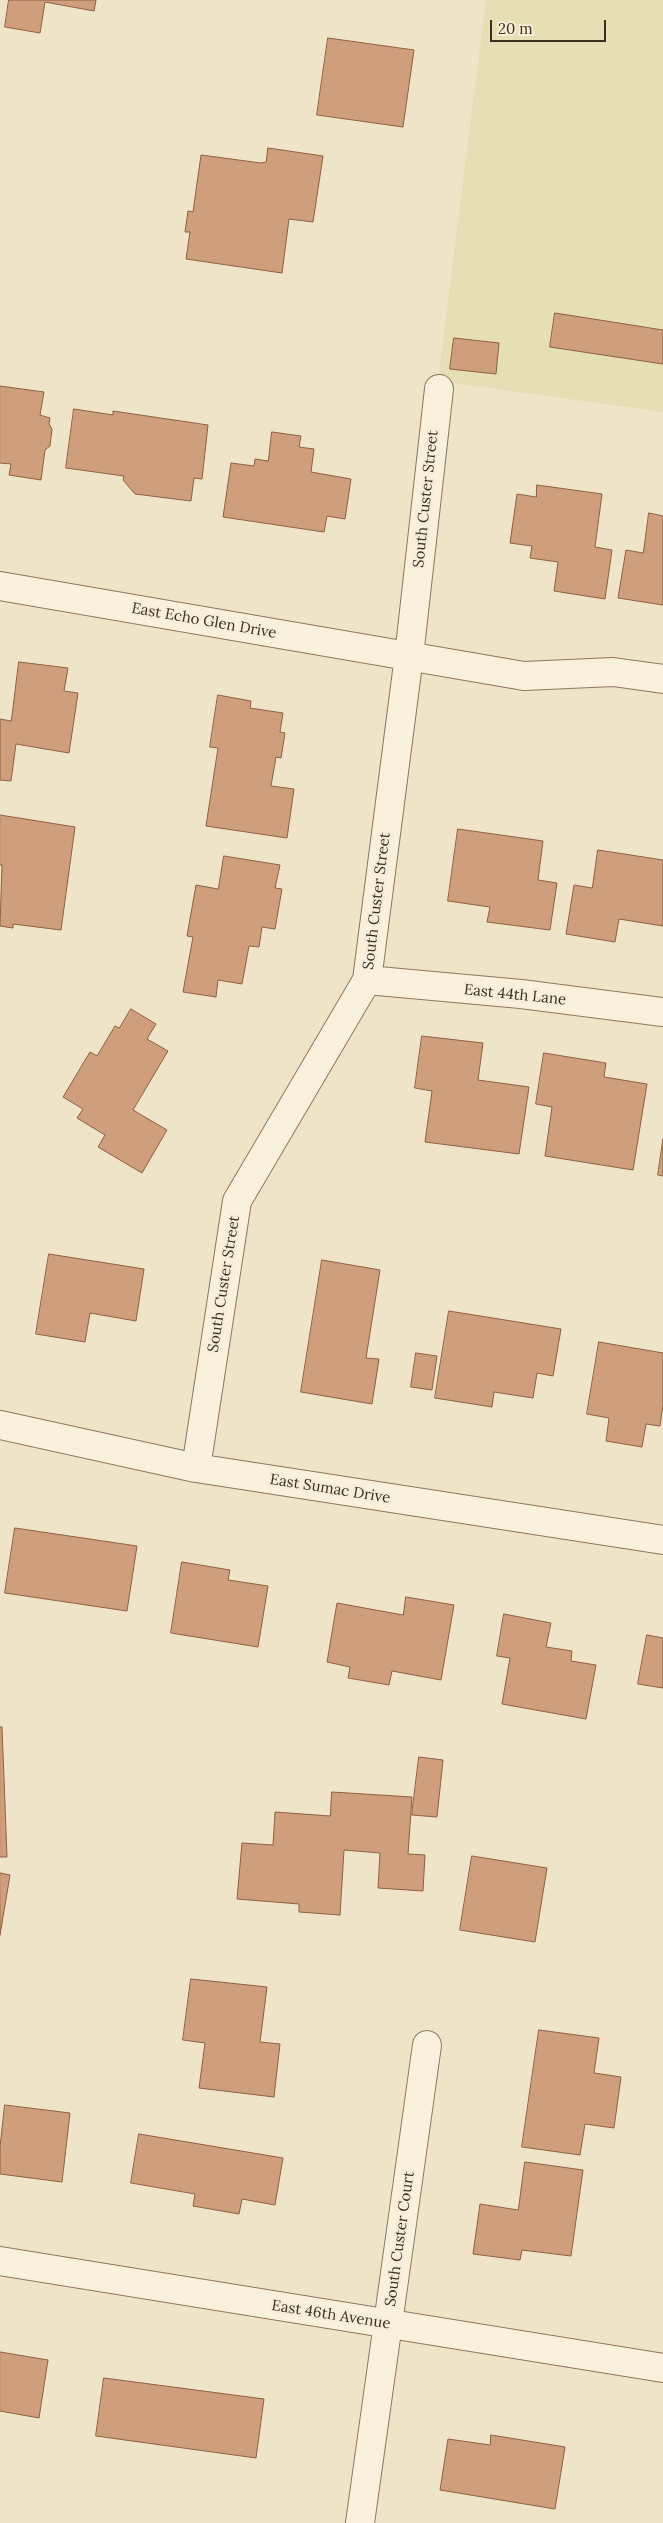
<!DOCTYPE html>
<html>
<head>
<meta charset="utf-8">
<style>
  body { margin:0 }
  #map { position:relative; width:663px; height:2523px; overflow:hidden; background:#f0e4c8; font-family:Lora,serif }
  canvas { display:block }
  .scale { position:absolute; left:490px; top:20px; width:116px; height:22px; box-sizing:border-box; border:2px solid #3d2e20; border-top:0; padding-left:6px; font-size:15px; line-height:18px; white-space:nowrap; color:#3d2e20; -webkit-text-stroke:4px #f7eed8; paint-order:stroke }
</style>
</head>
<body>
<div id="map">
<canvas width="663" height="2523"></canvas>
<div class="scale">20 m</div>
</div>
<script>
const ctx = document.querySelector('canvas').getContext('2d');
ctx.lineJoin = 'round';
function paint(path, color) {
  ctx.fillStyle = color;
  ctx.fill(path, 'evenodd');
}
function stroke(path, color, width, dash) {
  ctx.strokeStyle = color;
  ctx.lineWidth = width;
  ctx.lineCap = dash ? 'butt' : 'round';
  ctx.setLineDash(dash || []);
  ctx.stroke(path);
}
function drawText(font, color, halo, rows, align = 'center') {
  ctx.font = font + ' Lora,serif';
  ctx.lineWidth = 5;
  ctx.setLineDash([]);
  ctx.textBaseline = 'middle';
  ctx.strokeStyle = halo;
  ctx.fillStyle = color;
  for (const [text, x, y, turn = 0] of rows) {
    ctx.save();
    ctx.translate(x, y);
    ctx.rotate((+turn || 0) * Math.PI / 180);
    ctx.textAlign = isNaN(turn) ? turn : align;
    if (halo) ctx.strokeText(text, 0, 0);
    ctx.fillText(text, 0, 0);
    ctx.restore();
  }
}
paint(new Path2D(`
  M 486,0 L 663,0 L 663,412 L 438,381 Z`), '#e6deb5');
const building = new Path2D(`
  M 9,0 L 96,0 L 94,11 L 45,2 L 40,33 L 5,27 Z
  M 328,38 L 414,50 L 403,127 L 317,115 Z
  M 268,148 L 323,156 L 313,222 L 289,219 L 282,273 L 186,259 L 190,232 L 185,232 L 188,211 L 193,212 L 201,155 L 261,163 L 266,162 Z
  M 555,313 L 663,330 L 663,364 L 550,347 Z
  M 454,338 L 499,343 L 496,374 L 450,369 Z
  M 0,386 L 44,392 L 40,415 L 50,418 L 49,424 L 52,429 L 50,446 L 45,450 L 41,480 L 9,475 L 11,464 L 0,463 Z
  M 74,409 L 113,415 L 113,411 L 208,425 L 202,479 L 194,478 L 191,501 L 135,494 L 123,480 L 124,476 L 66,468 Z
  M 272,432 L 301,436 L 299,447 L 314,449 L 311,472 L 351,479 L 345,519 L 327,516 L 324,532 L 223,517 L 231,463 L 254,466 L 255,459 L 268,461 Z
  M 537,485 L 602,494 L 595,547 L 612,550 L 605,599 L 554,591 L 558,562 L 530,558 L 532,546 L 510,543 L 517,494 L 536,497 Z
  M 649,513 L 663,516 L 663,605 L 618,598 L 626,550 L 643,553 Z
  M 19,662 L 68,668 L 64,691 L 78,693 L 69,753 L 16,744 L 11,781 L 0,780 L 0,719 L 11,721 Z
  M 218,695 L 251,701 L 250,708 L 283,713 L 280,732 L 285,733 L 281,758 L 276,757 L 271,786 L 294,789 L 287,838 L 206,826 L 218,748 L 210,747 Z
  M 0,815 L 75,827 L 61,930 L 13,924 L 13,928 L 0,926 L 2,865 L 0,865 Z
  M 458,829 L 543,841 L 538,880 L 557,883 L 550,930 L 487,922 L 490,907 L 448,901 Z
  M 598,850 L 663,860 L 663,926 L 619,919 L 615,942 L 566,934 L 574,885 L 592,888 Z
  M 224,856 L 280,865 L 275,888 L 282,889 L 275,929 L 262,927 L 259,947 L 249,946 L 242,984 L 218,980 L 216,997 L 183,992 L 193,937 L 187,936 L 196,885 L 218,889 Z
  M 131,1009 L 156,1024 L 147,1039 L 168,1051 L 133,1110 L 167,1130 L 142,1173 L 98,1147 L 105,1135 L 77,1118 L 83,1109 L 63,1097 L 90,1052 L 97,1056 L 115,1026 L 119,1028 Z
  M 422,1036 L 483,1043 L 478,1080 L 529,1087 L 519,1154 L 425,1142 L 432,1091 L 415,1088 Z
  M 544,1053 L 606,1063 L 604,1077 L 647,1084 L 633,1170 L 545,1156 L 552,1107 L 536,1104 Z
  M 663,1139 L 663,1176 L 658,1175 Z
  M 49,1254 L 144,1269 L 136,1321 L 90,1313 L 85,1342 L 36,1334 Z
  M 322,1260 L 380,1270 L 366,1358 L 379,1359 L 372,1404 L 301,1392 Z
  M 449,1311 L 561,1329 L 553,1376 L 537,1373 L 533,1398 L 494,1392 L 492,1407 L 435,1398 Z
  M 599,1342 L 663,1353 L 663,1405 L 660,1426 L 646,1424 L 642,1447 L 606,1441 L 609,1418 L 587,1414 Z
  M 416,1353 L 437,1356 L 432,1390 L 411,1387 Z
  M 15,1528 L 137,1546 L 127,1611 L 5,1593 Z
  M 182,1562 L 230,1570 L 228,1580 L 268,1586 L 258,1647 L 171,1633 Z
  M 406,1597 L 454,1605 L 441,1680 L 392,1671 L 389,1685 L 348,1678 L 350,1667 L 327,1662 L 337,1603 L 403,1615 Z
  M 504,1614 L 551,1623 L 546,1647 L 572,1651 L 571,1661 L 596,1665 L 586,1719 L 502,1704 L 510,1658 L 497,1656 Z
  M 647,1635 L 663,1638 L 663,1688 L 638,1684 Z
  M 0,1727 L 2,1727 L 7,1857 L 0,1857 Z
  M 419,1757 L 443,1760 L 437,1817 L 412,1815 Z
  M 332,1792 L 412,1797 L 408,1854 L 425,1855 L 423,1891 L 378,1888 L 380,1853 L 344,1850 L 340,1915 L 299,1912 L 299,1904 L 237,1899 L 242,1843 L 273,1845 L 275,1812 L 330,1816 Z
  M 472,1856 L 547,1868 L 535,1942 L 460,1930 Z
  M 0,1873 L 10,1875 L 0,1935 Z
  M 191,1979 L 267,1987 L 260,2042 L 280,2044 L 274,2097 L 199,2088 L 205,2043 L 183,2040 Z
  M 539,2030 L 599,2038 L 594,2073 L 621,2077 L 614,2128 L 585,2124 L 580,2155 L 522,2147 Z
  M 5,2105 L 70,2113 L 62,2182 L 0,2174 L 0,2147 Z
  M 139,2134 L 283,2158 L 275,2205 L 242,2199 L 239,2214 L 193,2206 L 195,2194 L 131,2183 Z
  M 525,2162 L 583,2170 L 571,2256 L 522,2250 L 520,2260 L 473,2254 L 480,2204 L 518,2210 Z
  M 0,2352 L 48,2360 L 39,2418 L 0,2411 Z
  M 104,2378 L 264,2399 L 256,2458 L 96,2436 Z
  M 491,2435 L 565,2447 L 555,2509 L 440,2490 L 448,2439 L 490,2445 Z`);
paint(building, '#cf9f7d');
stroke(building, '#8d5f41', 1);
const minor = new Path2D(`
  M 0,586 L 524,676 L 613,672 L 663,679
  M 367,980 L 521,994 L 663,1012
  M 0,1425 L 196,1468 L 663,1540
  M 196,1468 L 237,1201 L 367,980 L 409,656 L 439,389
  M 0,2261 L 663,2368
  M 360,2523 L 427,2045`);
stroke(minor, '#8d765c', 30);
stroke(minor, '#faf1dc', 28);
drawText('15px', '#3d2e20', '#f7eed8', [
  ["South Custer Street",426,499,-84],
  ["East Echo Glen Drive",204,621,10],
  ["South Custer Street",377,901,-83],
  ["East 44th Lane",515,995,6],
  ["South Custer Street",224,1284,-81],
  ["East Sumac Drive",330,1489,9],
  ["South Custer Court",400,2239,-82],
  ["East 46th Avenue",331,2315,9]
]);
</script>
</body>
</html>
